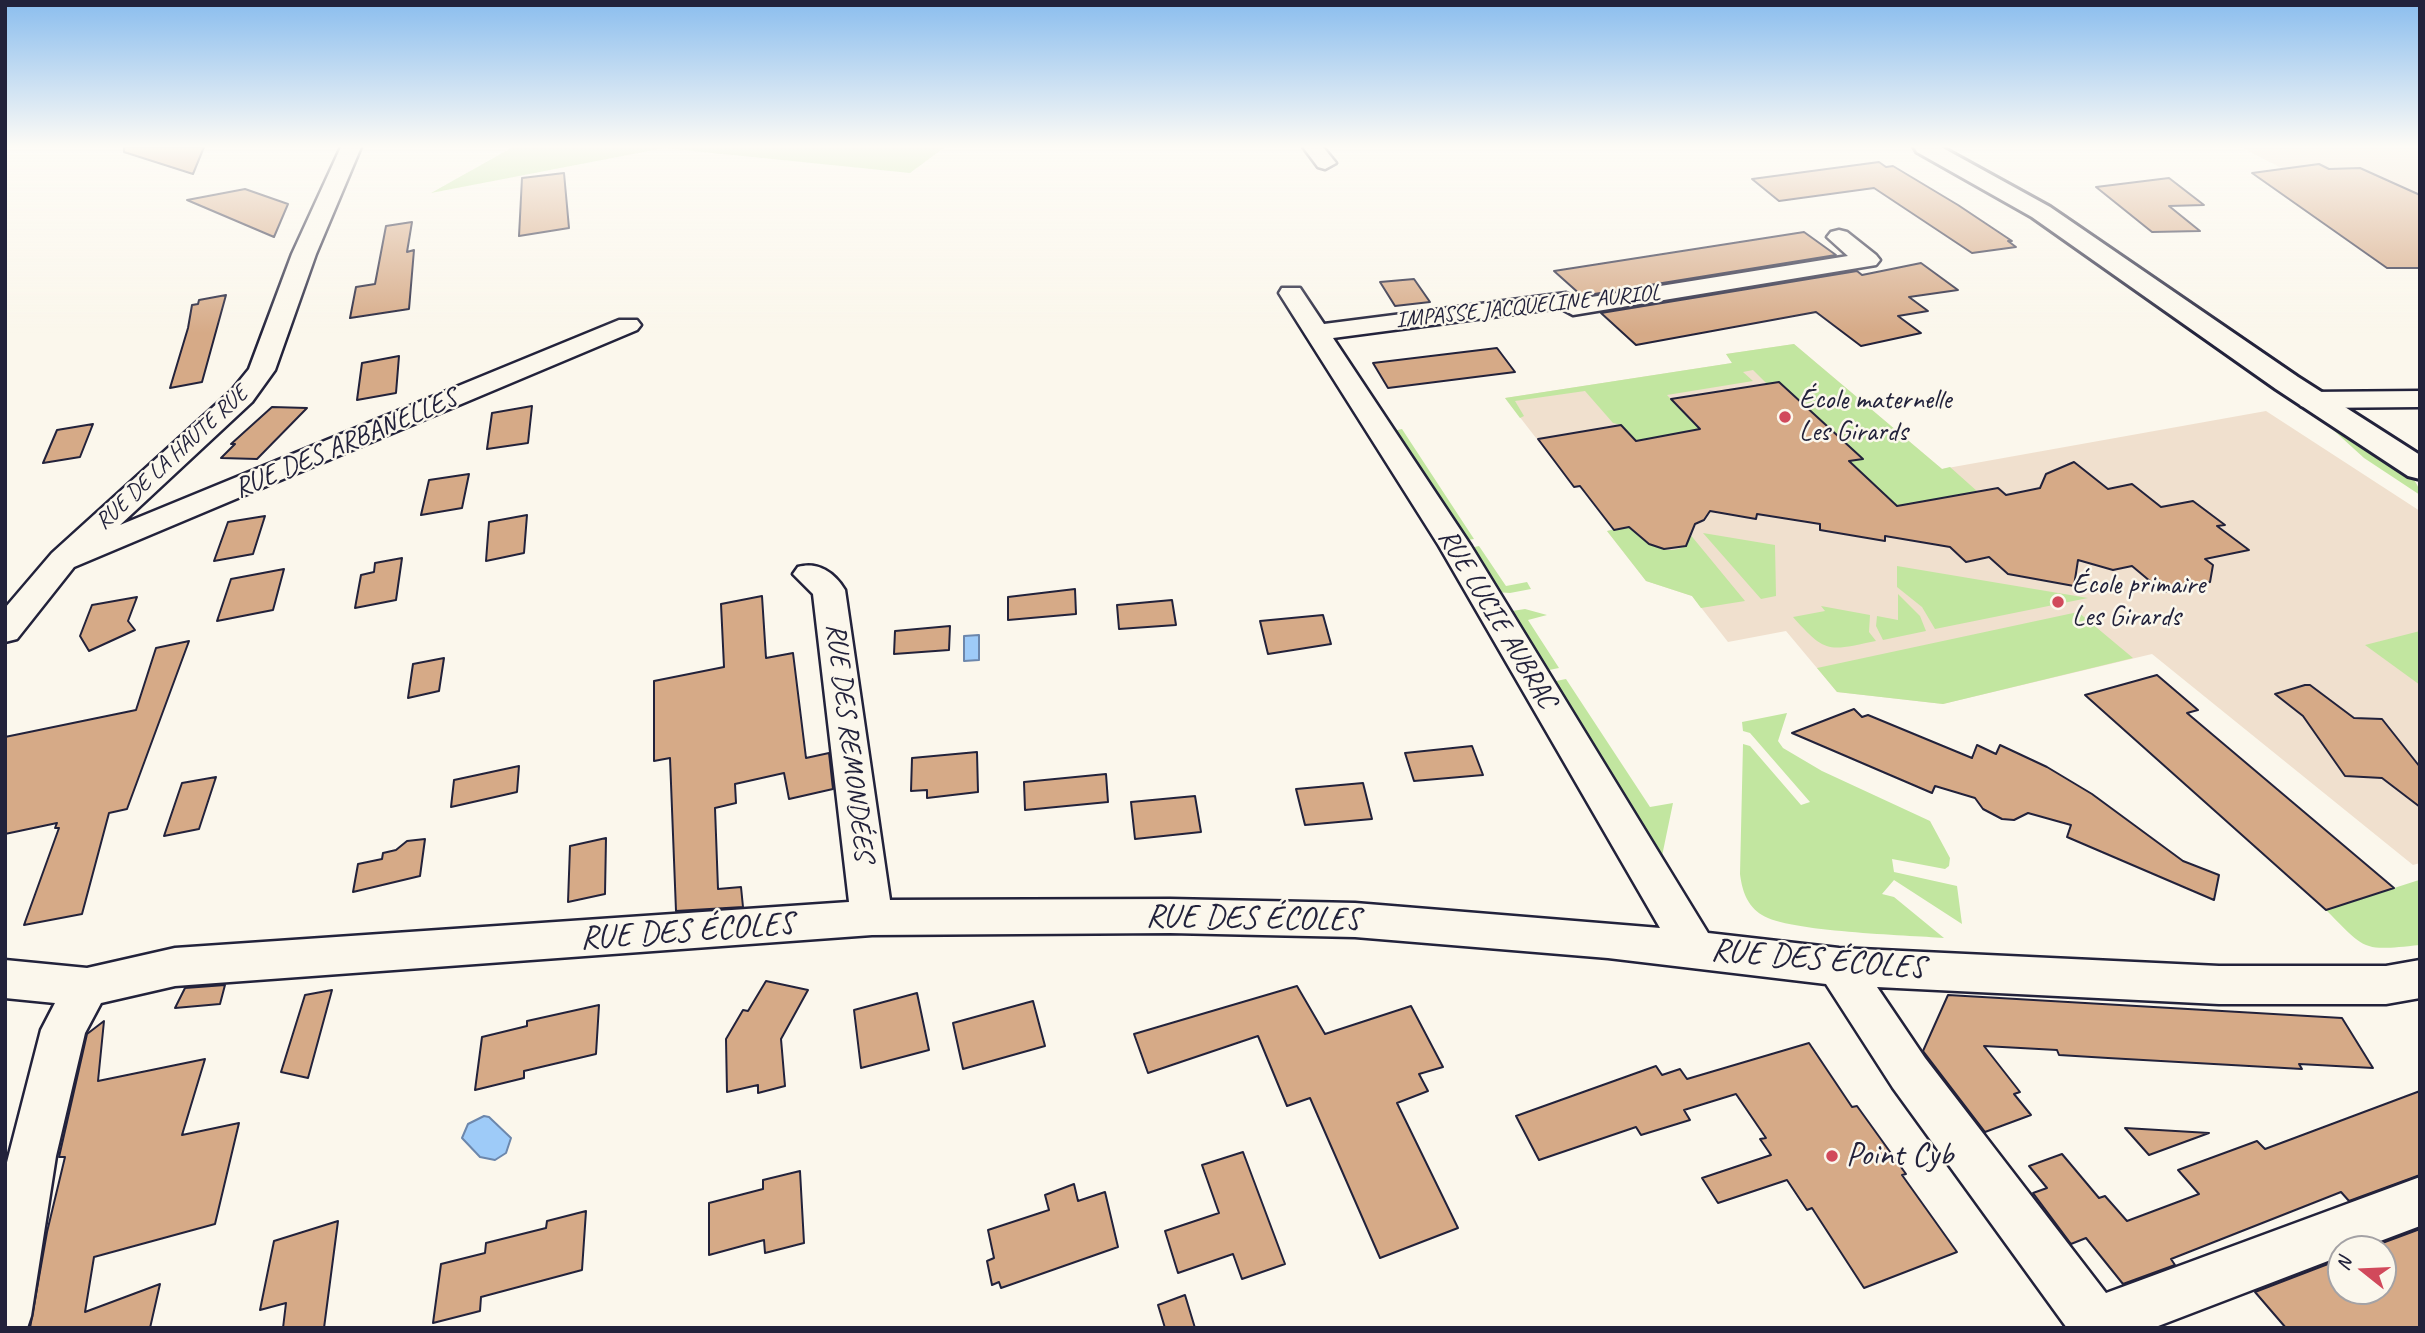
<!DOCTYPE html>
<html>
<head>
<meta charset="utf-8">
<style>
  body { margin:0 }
  #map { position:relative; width:2425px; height:1333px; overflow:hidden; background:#fbf7ec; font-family:Caveat,sans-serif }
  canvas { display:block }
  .frame { position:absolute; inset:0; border:7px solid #22223b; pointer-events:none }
  .north { position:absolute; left:2327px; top:1235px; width:70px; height:70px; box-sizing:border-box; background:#fbf7ec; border:2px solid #a4a2a5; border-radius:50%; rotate:288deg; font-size:19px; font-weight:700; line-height:28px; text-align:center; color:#22223b }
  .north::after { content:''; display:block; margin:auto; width:24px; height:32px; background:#d1495b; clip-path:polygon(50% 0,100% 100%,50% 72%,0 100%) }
</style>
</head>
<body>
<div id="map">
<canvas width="2425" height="1333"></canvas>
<div class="frame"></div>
<div class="north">N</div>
</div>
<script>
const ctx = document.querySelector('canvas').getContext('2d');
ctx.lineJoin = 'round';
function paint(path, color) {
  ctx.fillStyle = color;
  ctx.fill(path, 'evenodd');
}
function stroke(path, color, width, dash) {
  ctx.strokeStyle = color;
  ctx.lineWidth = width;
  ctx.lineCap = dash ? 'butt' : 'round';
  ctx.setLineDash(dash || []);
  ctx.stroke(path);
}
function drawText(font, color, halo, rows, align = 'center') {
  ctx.font = font + ' Caveat,sans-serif';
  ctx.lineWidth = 5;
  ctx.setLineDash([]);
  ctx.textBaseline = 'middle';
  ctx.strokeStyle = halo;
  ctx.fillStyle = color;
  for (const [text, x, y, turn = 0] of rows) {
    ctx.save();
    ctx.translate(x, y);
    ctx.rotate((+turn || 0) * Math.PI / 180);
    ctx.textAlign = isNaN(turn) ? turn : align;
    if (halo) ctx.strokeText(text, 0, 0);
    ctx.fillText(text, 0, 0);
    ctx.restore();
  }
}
paint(new Path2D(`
  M 2240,147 L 2420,147 L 2420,196 L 2339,197 Z
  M 1794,344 L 1942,469 L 2266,411 L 2420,511 L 2420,863 L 2413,865 L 2152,654 L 1943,704 L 1837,692 L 1786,631 L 1728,642 L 1692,596 L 1646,581 L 1607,531 L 1614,529 L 1580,486 L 1574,487 L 1505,398 L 1732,363 L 1726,354 Z`), '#f0e0ce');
paint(new Path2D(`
  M 513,147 L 945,147 L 910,173 L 664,148 L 431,193 Z
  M 1794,344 L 1942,469 L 1950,467 L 1978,492 L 1902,518 L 1753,370 L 1743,372 L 1753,381 L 1667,395 L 1695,425 L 1704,428 L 1680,491 L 1621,425 L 1613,423 L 1585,391 L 1515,401 L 1524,416 L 1520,418 L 1505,398 L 1732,363 L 1726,354 Z
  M 2335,425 C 2357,439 2420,468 2420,495 L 2364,458 L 2330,427 Z
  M 1402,429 L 1474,539 L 1460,541 L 1393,431 Z
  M 1631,526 C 1644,543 1664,557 1686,546 L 1691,537 L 1689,533 L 1745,601 L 1701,608 L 1692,596 L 1646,581 L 1607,531 Z
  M 1703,533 L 1775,545 L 1776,596 L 1761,599 Z
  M 1479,546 L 1506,586 L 1527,582 L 1531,589 L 1510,593 L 1496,592 L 1465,549 Z
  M 1897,566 L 2088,598 L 1935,629 L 1922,607 L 1897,587 Z
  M 1898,594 L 1920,616 L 1926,631 L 1883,640 L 1876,626 L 1877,616 L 1898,620 Z
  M 1821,606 L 1870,615 L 1869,632 L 1876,641 C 1828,651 1826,654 1793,617 L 1825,611 Z
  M 1525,609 L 1547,615 L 1528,620 L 1559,668 L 1544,671 L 1506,612 Z
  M 2078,612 L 2133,658 L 1943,704 L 1837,692 L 1817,668 Z
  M 2420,631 L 2420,685 L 2365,645 Z
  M 1566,679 L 1650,807 L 1673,803 L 1662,856 L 1551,682 Z
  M 1787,713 L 1778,741 L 1783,748 L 1822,771 L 1930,821 L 1950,858 L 1949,866 L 1945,869 L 1892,859 L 1894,872 L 1957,886 L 1962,924 L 1894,880 L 1882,894 L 1894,897 L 1944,938 C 1907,935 1788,932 1762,915 C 1747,906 1742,890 1740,874 L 1743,744 L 1750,746 L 1801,805 L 1810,802 L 1750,733 L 1743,731 L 1742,722 Z
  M 2419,880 L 2420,945 C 2361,951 2367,951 2326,910 Z`), '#c2e6a0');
const water = new Path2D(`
  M 979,635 L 979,660 L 964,661 L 964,636 Z
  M 484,1116 L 489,1117 L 511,1138 L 506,1153 L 495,1160 L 480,1157 L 462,1138 L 468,1124 Z`);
paint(water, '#9ecbf8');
stroke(water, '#6c87ac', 2);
const building = new Path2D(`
  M 124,147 L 204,147 L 193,174 L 124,152 Z
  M 1879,162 L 1886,167 L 1893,166 L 1958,205 L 2012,241 L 2008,241 L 2016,247 L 1972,253 L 1874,188 L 1779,201 L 1752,179 Z
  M 2319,164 L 2329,169 L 2360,168 L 2420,195 L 2420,268 L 2387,268 L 2252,173 Z
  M 564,173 L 569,228 L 519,236 L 522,178 Z
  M 2169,178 L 2204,205 L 2169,206 L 2200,231 L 2152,232 L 2096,187 Z
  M 245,189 L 288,204 L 274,237 L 187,200 Z
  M 412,222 L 407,252 L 414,250 L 409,309 L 350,318 L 356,287 L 375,284 L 386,226 Z
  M 1804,232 L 1836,255 L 1582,296 L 1554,271 Z
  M 1921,263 L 1958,290 L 1909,297 L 1928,311 L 1898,316 L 1921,333 L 1861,346 L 1816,312 L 1636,345 L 1601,313 L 1857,271 L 1862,275 Z
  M 1414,279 L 1430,302 L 1395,306 L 1380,282 Z
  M 226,295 L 202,382 L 170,388 L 188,328 L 192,305 L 198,304 L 199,300 Z
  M 1497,348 L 1515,372 L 1388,388 L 1373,363 Z
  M 399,356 L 396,393 L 357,400 L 362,363 Z
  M 1779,382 L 1863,459 L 1849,461 L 1897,506 L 1998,488 L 2006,495 L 2040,488 L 2046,474 L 2074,462 L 2108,489 L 2132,484 L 2161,507 L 2193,501 L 2225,525 L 2217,526 L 2249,550 L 2205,559 L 2213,565 L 2210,582 L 2163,592 L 2132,566 L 2113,570 L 2078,560 L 2074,586 L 2008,574 L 1989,557 L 1966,562 L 1950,547 L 1885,536 L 1885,541 L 1820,530 L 1820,524 L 1757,514 L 1756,519 L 1710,511 L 1704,520 L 1695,524 L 1686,546 L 1664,549 L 1649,544 L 1629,527 L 1614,530 L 1580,486 L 1574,487 L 1538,439 L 1621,425 L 1636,441 L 1700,429 L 1671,399 Z
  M 532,406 L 528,443 L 487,449 L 492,413 Z
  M 272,407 L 307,408 L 257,459 L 221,458 L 235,444 L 231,444 Z
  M 93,424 L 80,457 L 43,463 L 57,430 Z
  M 469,474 L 462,508 L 421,515 L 429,480 Z
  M 527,515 L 524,553 L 486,561 L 489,522 Z
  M 265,516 L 253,554 L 214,561 L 228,522 Z
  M 402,558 L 396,600 L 355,608 L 361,575 L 374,572 L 375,563 Z
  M 284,569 L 273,610 L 217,621 L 231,579 Z
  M 1075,589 L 1076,614 L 1008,620 L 1008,597 Z
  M 762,596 L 766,658 L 793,653 L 806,758 L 829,753 L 833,789 L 789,799 L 784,773 L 735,784 L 736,803 L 715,808 L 718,889 L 741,887 L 743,907 L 676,911 L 670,758 L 654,761 L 654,681 L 724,667 L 721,604 Z
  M 137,597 L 128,621 L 135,630 L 89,651 L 80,636 L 92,605 Z
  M 1172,600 L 1176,625 L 1119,629 L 1117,605 Z
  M 1323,615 L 1331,644 L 1268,654 L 1260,621 Z
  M 950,626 L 949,650 L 894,654 L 895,631 Z
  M 189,641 L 127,809 L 109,813 L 82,914 L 24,925 L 59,828 L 55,828 L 57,823 L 5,834 L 5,737 L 136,710 L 156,648 Z
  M 444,658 L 439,691 L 408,698 L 413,664 Z
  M 2157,675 L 2198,710 L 2187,713 L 2394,888 L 2326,910 L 2085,695 Z
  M 2305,685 L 2310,685 L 2354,718 L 2382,719 L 2420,767 L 2420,807 L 2382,778 L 2345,776 L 2303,716 L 2275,694 Z
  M 1854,709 L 1862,717 L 1868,715 L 1972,758 L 1977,745 L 1996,754 L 2000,745 L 2047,767 L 2092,794 L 2183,861 L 2219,875 L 2214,900 L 2067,837 L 2071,825 L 2028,813 L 2014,820 L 2002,819 L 1983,809 L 1975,798 L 1935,786 L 1932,793 L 1792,733 Z
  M 1472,746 L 1483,775 L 1414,781 L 1405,753 Z
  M 977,752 L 978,792 L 927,798 L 927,790 L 911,791 L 912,758 Z
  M 519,766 L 517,792 L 451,807 L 454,780 Z
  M 1106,774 L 1108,802 L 1025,810 L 1024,782 Z
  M 216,777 L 199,829 L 164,836 L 182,783 Z
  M 1363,783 L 1372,819 L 1305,825 L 1296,789 Z
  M 1195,796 L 1201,832 L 1135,839 L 1131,802 Z
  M 606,838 L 605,894 L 568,902 L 570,846 Z
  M 425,839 L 420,876 L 353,892 L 358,864 L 382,859 L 383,853 L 396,850 L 407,841 Z
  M 766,981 L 808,990 L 781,1039 L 785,1086 L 758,1093 L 758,1085 L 727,1092 L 726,1039 L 743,1010 L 748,1011 Z
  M 225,985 L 220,1004 L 175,1008 L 185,988 Z
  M 1297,986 L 1325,1034 L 1411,1006 L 1443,1067 L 1419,1074 L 1428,1091 L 1397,1103 L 1458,1228 L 1380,1258 L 1310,1098 L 1287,1106 L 1258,1036 L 1148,1073 L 1134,1034 Z
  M 332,990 L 308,1078 L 281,1072 L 305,995 Z
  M 917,993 L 929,1050 L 861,1068 L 854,1010 Z
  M 1948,995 L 2342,1018 L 2373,1068 L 2299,1064 L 2302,1069 L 2108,1058 L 2059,1055 L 2057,1050 L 1984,1046 L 2020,1092 L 2014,1094 L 2031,1115 L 1985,1132 L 1923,1051 Z
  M 1033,1001 L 1045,1046 L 963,1069 L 953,1023 Z
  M 599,1005 L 596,1054 L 524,1071 L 524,1078 L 475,1090 L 482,1037 L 527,1026 L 527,1021 Z
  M 104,1021 L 98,1081 L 205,1059 L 182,1135 L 239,1123 L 215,1224 L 94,1257 L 85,1312 L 160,1284 L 150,1328 L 30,1328 L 47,1232 L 65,1157 L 59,1157 L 87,1034 Z
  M 1809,1043 L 1852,1107 L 1857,1106 L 1906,1174 L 1902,1175 L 1957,1252 L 1864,1288 L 1812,1208 L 1807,1210 L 1787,1180 L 1718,1203 L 1702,1178 L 1771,1155 L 1760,1139 L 1766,1138 L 1736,1094 L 1684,1110 L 1690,1120 L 1641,1135 L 1636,1127 L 1539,1160 L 1516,1116 L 1656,1066 L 1662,1075 L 1680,1069 L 1687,1079 Z
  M 2420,1091 L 2420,1175 L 2349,1201 L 2341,1192 L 2171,1259 L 2175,1265 L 2123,1284 L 2086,1238 L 2071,1244 L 2033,1193 L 2047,1188 L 2029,1166 L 2062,1154 L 2099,1198 L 2105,1196 L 2127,1221 L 2199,1194 L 2178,1170 L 2257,1141 L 2265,1149 Z
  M 2125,1128 L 2209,1133 L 2149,1155 Z
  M 1243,1152 L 1285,1264 L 1242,1279 L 1233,1254 L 1178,1273 L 1165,1231 L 1219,1213 L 1202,1165 Z
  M 800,1171 L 804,1243 L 765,1253 L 764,1240 L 709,1255 L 709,1203 L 763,1189 L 763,1180 Z
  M 1074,1184 L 1078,1201 L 1105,1192 L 1118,1247 L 1001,1288 L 999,1282 L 992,1285 L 987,1261 L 994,1258 L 988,1230 L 1049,1210 L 1045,1195 Z
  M 586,1211 L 582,1270 L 481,1297 L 480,1311 L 433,1323 L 441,1264 L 485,1253 L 486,1243 L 546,1228 L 547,1221 Z
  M 338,1221 L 324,1328 L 283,1328 L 286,1303 L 260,1310 L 274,1241 Z
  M 2420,1229 L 2420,1328 L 2286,1328 L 2255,1292 L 2341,1259 L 2341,1291 L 2383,1291 L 2383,1249 L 2366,1249 Z
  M 1185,1295 L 1195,1328 L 1165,1328 L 1158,1305 Z`);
paint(building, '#d6aa87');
stroke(building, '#22223b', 2);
const street = new Path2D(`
  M 341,147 L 361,147 L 316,254 L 275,370 L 252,402 L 120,525 L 619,320 L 637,320 L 641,325 L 637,330 L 74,567 L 17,639 L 5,642 L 5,608 L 52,553 L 232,390 L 249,369 L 292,254 Z
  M 1303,147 L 1323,147 L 1336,163 L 1325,169 L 1318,167 Z
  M 1839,230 L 1847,232 L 1876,255 L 1880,260 L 1876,265 L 1573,315 L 1560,308 L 1333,338 L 1471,546 L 1708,933 L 1839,948 L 2219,966 L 2386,966 L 2420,960 L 2420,998 L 2386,1004 L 2219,1004 L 1877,987 L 1925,1058 L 2106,1293 L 2420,1177 L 2420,1226 L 2359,1249 L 2341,1249 L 2341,1256 L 2153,1328 L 2067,1328 L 1893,1088 L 1826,984 L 1608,958 L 1355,937 L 1170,933 L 872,935 L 175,986 L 101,1003 L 85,1033 L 56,1156 L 31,1316 L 27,1328 L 5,1328 L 5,1170 L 41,1030 L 55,1003 L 5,998 L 5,960 L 87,968 L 175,948 L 849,902 L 813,594 L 793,574 L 798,567 C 818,561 835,573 845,590 L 890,900 L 1170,899 L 1355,903 L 1660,928 L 1439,546 L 1279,293 L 1282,288 L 1300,288 L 1324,324 L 1566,293 L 1579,299 L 1848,256 L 1827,237 L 1831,232 Z
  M 2420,391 L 2420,407 L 2311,408 L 2301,406 L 2297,400 L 2301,394 L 2311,392 Z`);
const secondary = new Path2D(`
  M 1914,147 L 1941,147 L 2050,207 L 2298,377 L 2420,455 L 2420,479 L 2408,476 L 2276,389 L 2032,217 L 1917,152 Z`);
stroke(street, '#22223b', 5);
stroke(secondary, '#22223b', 6);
paint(street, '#fbf7ec');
paint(secondary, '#fbf7ec');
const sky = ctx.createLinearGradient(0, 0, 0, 333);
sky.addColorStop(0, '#8abdee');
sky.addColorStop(0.44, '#fdfbf6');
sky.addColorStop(1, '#fdfbf600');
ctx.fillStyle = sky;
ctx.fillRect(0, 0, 2425, 333);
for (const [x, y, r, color] of [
  [1785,417,7,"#d1495b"],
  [2058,602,7,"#d1495b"],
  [1832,1156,7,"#d1495b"]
]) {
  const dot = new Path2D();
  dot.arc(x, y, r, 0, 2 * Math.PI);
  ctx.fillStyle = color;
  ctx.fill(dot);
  stroke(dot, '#fbf7ec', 2.5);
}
drawText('23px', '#22223b', '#fbf7ec', [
  ["IMPASSE JACQUELINE AURIOL",1528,307,-6],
  ["RUE DE LA HAUTE RUE",172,458,-43]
]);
drawText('28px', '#22223b', '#fbf7ec', [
  ["École maternelle",1799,401],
  ["Les Girards",1799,433],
  ["École primaire",2072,586],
  ["Les Girards",2072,618]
], 'left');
drawText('28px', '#22223b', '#fbf7ec', [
  ["RUE DES ARBANELLES",346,444,-23],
  ["RUE LUCIE AUBRAC",1497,619,59],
  ["RUE DES REMONDÉES",849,742,83]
]);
drawText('33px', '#22223b', '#fbf7ec', [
  ["RUE DES ÉCOLES",1253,919,1],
  ["RUE DES ÉCOLES",687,932,-4],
  ["RUE DES ÉCOLES",1818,960,5]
]);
drawText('33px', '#22223b', '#fbf7ec', [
  ["Point Cyb",1846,1156]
], 'left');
</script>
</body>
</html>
